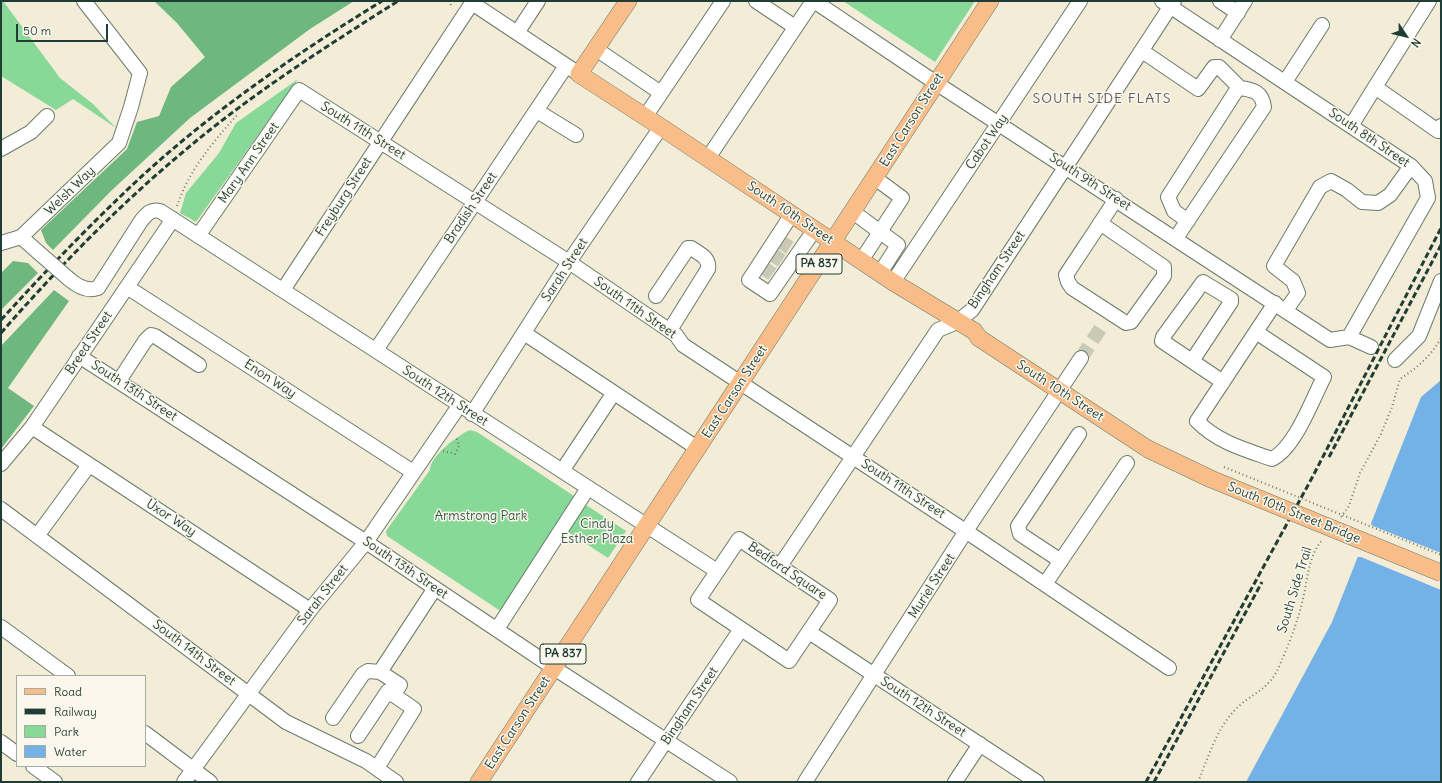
<!DOCTYPE html>
<html>
<head>
<meta charset="utf-8">
<style>
  body { margin:0 }
  #map { position:relative; width:1442px; height:783px; overflow:hidden; background:#f3edd7; font-family:Delius,sans-serif }
  canvas { display:block }
  .frame { position:absolute; inset:0; border:2px solid #1f3d34; pointer-events:none }
  .legend { position:absolute; left:16px; top:675px; width:130px; height:92px; box-sizing:border-box; background:#fbf7ec; border:1px solid #a3ada2; margin:0; padding:5px 7px; list-style:none; font-size:12px; color:#1f3d34 }
  .legend li { display:flex; align-items:center; gap:8px; height:20px }
  .legend b { width:20px; border:1px solid #a3ada2 }
  .north { position:absolute; left:1386px; top:16px; width:40px; height:40px; -webkit-text-stroke:3px #fbf7ec; paint-order:stroke; rotate:125deg; font-size:11px; font-weight:700; line-height:16px; text-align:center; color:#1f3d34 }
  .north::after { content:''; display:block; margin:auto; width:14px; height:18px; background:#1f3d34; clip-path:polygon(50% 0,100% 100%,50% 72%,0 100%) }
  .scale { position:absolute; left:16px; top:24px; width:92px; height:18px; box-sizing:border-box; border:2px solid #1f3d34; border-top:0; padding-left:5px; font-size:12px; line-height:14px; white-space:nowrap; color:#1f3d34; -webkit-text-stroke:3px #fbf7ec; paint-order:stroke }
</style>
</head>
<body>
<div id="map">
<canvas width="1442" height="783"></canvas>
<div class="frame"></div>
<ul class="legend">
<li><b style="height:5px;background:#f8bd89"></b>Road</li>
<li><b style="height:5px;background:#1f3d34"></b>Railway</li>
<li><b style="height:11px;background:#88d898"></b>Park</li>
<li><b style="height:11px;background:#73b1e6"></b>Water</li>
</ul>
<div class="north">N</div>
<div class="scale">50 m</div>
</div>
<script>
const ctx = document.querySelector('canvas').getContext('2d');
ctx.lineJoin = 'round';
function paint(path, color) {
  ctx.fillStyle = color;
  ctx.fill(path, 'evenodd');
}
function stroke(path, color, width, dash) {
  ctx.strokeStyle = color;
  ctx.lineWidth = width;
  ctx.lineCap = dash ? 'butt' : 'round';
  ctx.setLineDash(dash || []);
  ctx.stroke(path);
}
function drawText(font, color, halo, rows, align = 'center') {
  ctx.font = font + ' Delius,sans-serif';
  ctx.lineWidth = 3;
  ctx.setLineDash([]);
  ctx.textBaseline = 'middle';
  ctx.strokeStyle = halo;
  ctx.fillStyle = color;
  for (const [text, x, y, turn = 0] of rows) {
    ctx.save();
    ctx.translate(x, y);
    ctx.rotate((+turn || 0) * Math.PI / 180);
    ctx.textAlign = isNaN(turn) ? turn : align;
    if (halo) ctx.strokeText(text, 0, 0);
    ctx.fillText(text, 0, 0);
    ctx.restore();
  }
}
paint(new Path2D(`
  M 1,1 L 3,1 L 60,78 L 93,104 L 116,128 L 73,99 L 56,110 L 1,76 Z
  M 843,1 L 975,1 L 935,62 Z
  M 298,79 L 196,222 L 180,213 L 186,193 L 219,153 L 236,123 Z
  M 470,430 L 477,432 L 577,498 L 502,612 L 387,536 L 386,531 L 430,470 C 430,456 458,435 470,430 Z
  M 586,505 L 626,531 L 608,558 L 568,532 Z`), '#88d898');
paint(new Path2D(`
  M 154,1 L 354,1 L 310,29 L 190,118 L 111,191 L 53,250 L 46,243 L 41,230 L 127,149 L 137,122 L 159,116 L 171,87 L 205,57 L 177,23 Z
  M 13,261 L 28,263 L 38,273 L 1,310 L 1,273 Z
  M 54,290 L 69,301 L 8,388 L 34,406 L 1,449 L 1,346 Z`), '#6eb880');
paint(new Path2D(`
  M 1441,380 L 1441,782 L 1246,782 L 1332,622 L 1421,397 Z`), '#73b1e6');
paint(new Path2D(`
  M 1369,522 L 1373,526 L 1441,553 L 1441,590 L 1361,557 L 1355,557 Z`), '#f3edd7');
stroke(new Path2D(`
  M 778,240 L 792,249
  M 770,253 L 784,262
  M 761,266 L 775,276
  M 1081,358 L 1104,323`), '#c9cab6', 14, [14, 7]);
const minor = new Path2D(`
  M 756,1 L 795,27
  M 814,1 L 936,83 L 1330,340 L 1349,337 L 1371,347
  M 1162,1 L 1411,166 L 1425,181 L 1428,198 L 1349,337
  M 1220,1 L 1238,13
  M 517,33 L 538,1
  M 1220,40 L 1245,1
  M 596,49 L 661,93
  M 1142,51 L 1198,89 L 1214,67 L 1219,67 L 1240,88
  M 1285,82 L 1322,25
  M 1375,87 L 1429,1
  M 537,111 L 576,135
  M 645,117 L 723,1
  M 1351,126 L 1375,87 L 1438,131 L 1441,126
  M 1,149 L 31,132 L 47,116
  M 708,158 L 813,1
  M 853,212 L 898,245 L 880,273
  M 792,214 L 749,280 L 770,294 L 815,229
  M 1100,223 L 1164,267 L 1164,276 L 1131,322 L 1126,323 L 1072,288 L 1068,282 L 1066,275 C 1083,249 1100,224 1116,199
  M 198,236 L 299,90 L 569,262 L 676,335 L 683,345 L 976,538 L 1169,668
  M 21,237 L 38,252
  M 1176,238 L 1184,226 L 1264,107 C 1262,92 1254,90 1240,88 L 1236,91 L 1168,197 L 1174,211 L 1188,221
  M 1,243 L 21,237 L 119,143 L 131,107 L 140,73 L 84,1
  M 861,261 L 902,198 L 875,178
  M 69,279 C 77,286 87,292 98,288 L 141,221 C 147,214 150,209 160,211 L 717,571
  M 893,282 L 1080,1
  M 127,287 L 413,472
  M 283,290 L 472,3 L 579,74
  M 656,296 L 688,248 L 691,248 C 700,254 710,258 708,269 L 670,330
  M 1286,310 L 1298,293 L 1293,281 L 1274,266 L 1320,187 L 1331,181 L 1347,190 L 1362,202 L 1378,203 L 1390,195 L 1411,166
  M 1256,332 L 1324,377 C 1312,400 1295,448 1272,459 C 1246,450 1217,442 1197,421 L 1275,303
  M 524,333 L 697,448
  M 376,350 L 566,66
  M 79,356 L 366,542 L 554,668 L 730,782
  M 1395,360 L 1419,336 L 1441,281
  M 1192,361 L 1231,302 L 1231,299 L 1203,282 L 1163,337 L 1162,341 L 1223,382
  M 119,381 L 145,341 L 151,335 L 155,336 L 199,365
  M 472,414 L 569,262 L 661,127
  M 32,427 L 310,610
  M 1,464 L 32,427 L 173,219
  M 562,471 L 613,394
  M 1,509 L 286,722 L 366,761 L 396,782
  M 37,536 L 89,465
  M 739,539 L 830,600 L 789,661 L 698,600 Z
  M 1061,561 L 1020,534 L 1018,526 L 1079,434
  M 780,566 L 938,330 L 957,322 L 972,310 L 1174,1
  M 1045,584 L 1127,463
  M 1,627 L 68,676
  M 497,629 L 588,488
  M 809,632 L 1037,782
  M 393,695 L 400,685 L 380,672 L 435,588
  M 333,718 L 363,674 L 368,671 L 380,672
  M 145,733 L 210,782
  M 358,736 L 388,691 L 414,709 L 377,768
  M 1,742 L 17,754
  M 33,766 L 55,782
  M 184,782 L 310,610 L 366,542 L 459,406
  M 638,782 L 741,629
  M 805,782 L 966,531 L 1081,358
  M 955,782 L 980,744`);
const major = new Path2D(`
  M 628,1 L 579,74 L 661,127 L 893,282 L 974,331 L 979,338 L 1148,449
  M 479,782 L 990,1`);
stroke(minor, '#697b6d', 16);
stroke(major, '#697b6d', 18);
stroke(new Path2D(`
  M 448,1 L 451,5
  M 177,206 C 189,170 213,142 238,114
  M 443,451 L 455,454 L 459,446 L 456,436
  M 1341,517 L 1349,506 L 1360,473 L 1381,434 L 1392,407 L 1400,379 C 1417,368 1431,356 1441,338
  M 1198,782 C 1208,758 1216,731 1233,712 C 1252,691 1269,693 1281,662 C 1290,642 1298,620 1303,599 C 1308,578 1308,556 1323,539`), '#697b6d', 2, [1, 3]);
stroke(minor, '#fff', 14);
stroke(major, '#f8bd89', 17);
stroke(new Path2D(`
  M 1,320 C 41,276 82,233 125,192 C 202,118 291,57 382,1
  M 1,333 C 57,269 117,207 183,152 C 250,95 324,48 398,1
  M 1329,457 L 1441,245
  M 1146,782 L 1313,476 L 1441,228
  M 1154,782 L 1262,582`), '#1f3d34', 3, [6, 3]);
const minorBridge = new Path2D(`
  M 38,252 L 69,279`);
const majorBridge = new Path2D(`
  M 1148,449 L 1211,479 L 1441,573`);
stroke(minorBridge, '#697b6d', 16, []);
stroke(majorBridge, '#697b6d', 18, []);
stroke(new Path2D(`
  M 1224,467 L 1441,555`), '#697b6d', 2, [1, 3]);
stroke(minorBridge, '#fff', 14);
stroke(majorBridge, '#f8bd89', 17);
for (const [x, y, w] of [
  [819,264,46],
  [563,654,46]
]) {
  const box = new Path2D();
  box.roundRect(x - w / 2, y - 10, w, 20, 3);
  ctx.fillStyle = '#fbf7ec';
  ctx.fill(box);
  stroke(box, '#1f3d34', 1);
}
drawText('bold 12px', '#1f3d34', null, [
  ["PA 837",819,264],
  ["PA 837",563,654]
]);
drawText('13px', '#1f3d34', '#fbf7ec', [
  ["East Carson Street",912,120,-58],
  ["South 11th Street",363,131,32],
  ["South 8th Street",1369,138,34],
  ["Cabot Way",987,142,-56],
  ["Mary Ann Street",249,163,-55],
  ["South 9th Street",1090,182,33],
  ["Welsh Way",70,191,-44],
  ["Freyburg Street",344,197,-57],
  ["Bradish Street",471,208,-56],
  ["South 10th Street",790,213,34],
  ["Sarah Street",565,270,-57],
  ["Bingham Street",997,270,-56],
  ["South 11th Street",635,308,35],
  ["Breed Street",89,343,-56],
  ["Enon Way",270,379,33],
  ["South 13th Street",134,391,33],
  ["South 10th Street",1060,391,33],
  ["East Carson Street",735,392,-57],
  ["South 12th Street",445,396,33],
  ["South 11th Street",903,489,33],
  ["South 10th Street Bridge",1294,513,22],
  ["Uxor Way",171,518,33],
  ["South 13th Street",405,568,34],
  ["Bedford Square",787,571,34],
  ["Muriel Street",932,586,-57],
  ["South Side Trail",1295,590,-73],
  ["Sarah Street",323,595,-52],
  ["South 14th Street",194,653,37],
  ["Bingham Street",690,706,-56],
  ["South 12th Street",923,707,33],
  ["East Carson Street",518,723,-57]
]);
drawText('13px', '#345c48', '#fbf7ec', [
  ["Armstrong Park",481,516],
  ["Cindy",597,524],
  ["Esther Plaza",597,539]
]);
ctx.letterSpacing = '1px';
drawText('14px', '#5e5f68', '#fbf7ec', [
  ["SOUTH SIDE FLATS",1102,99]
]);
ctx.letterSpacing = '0px';
</script>
</body>
</html>
